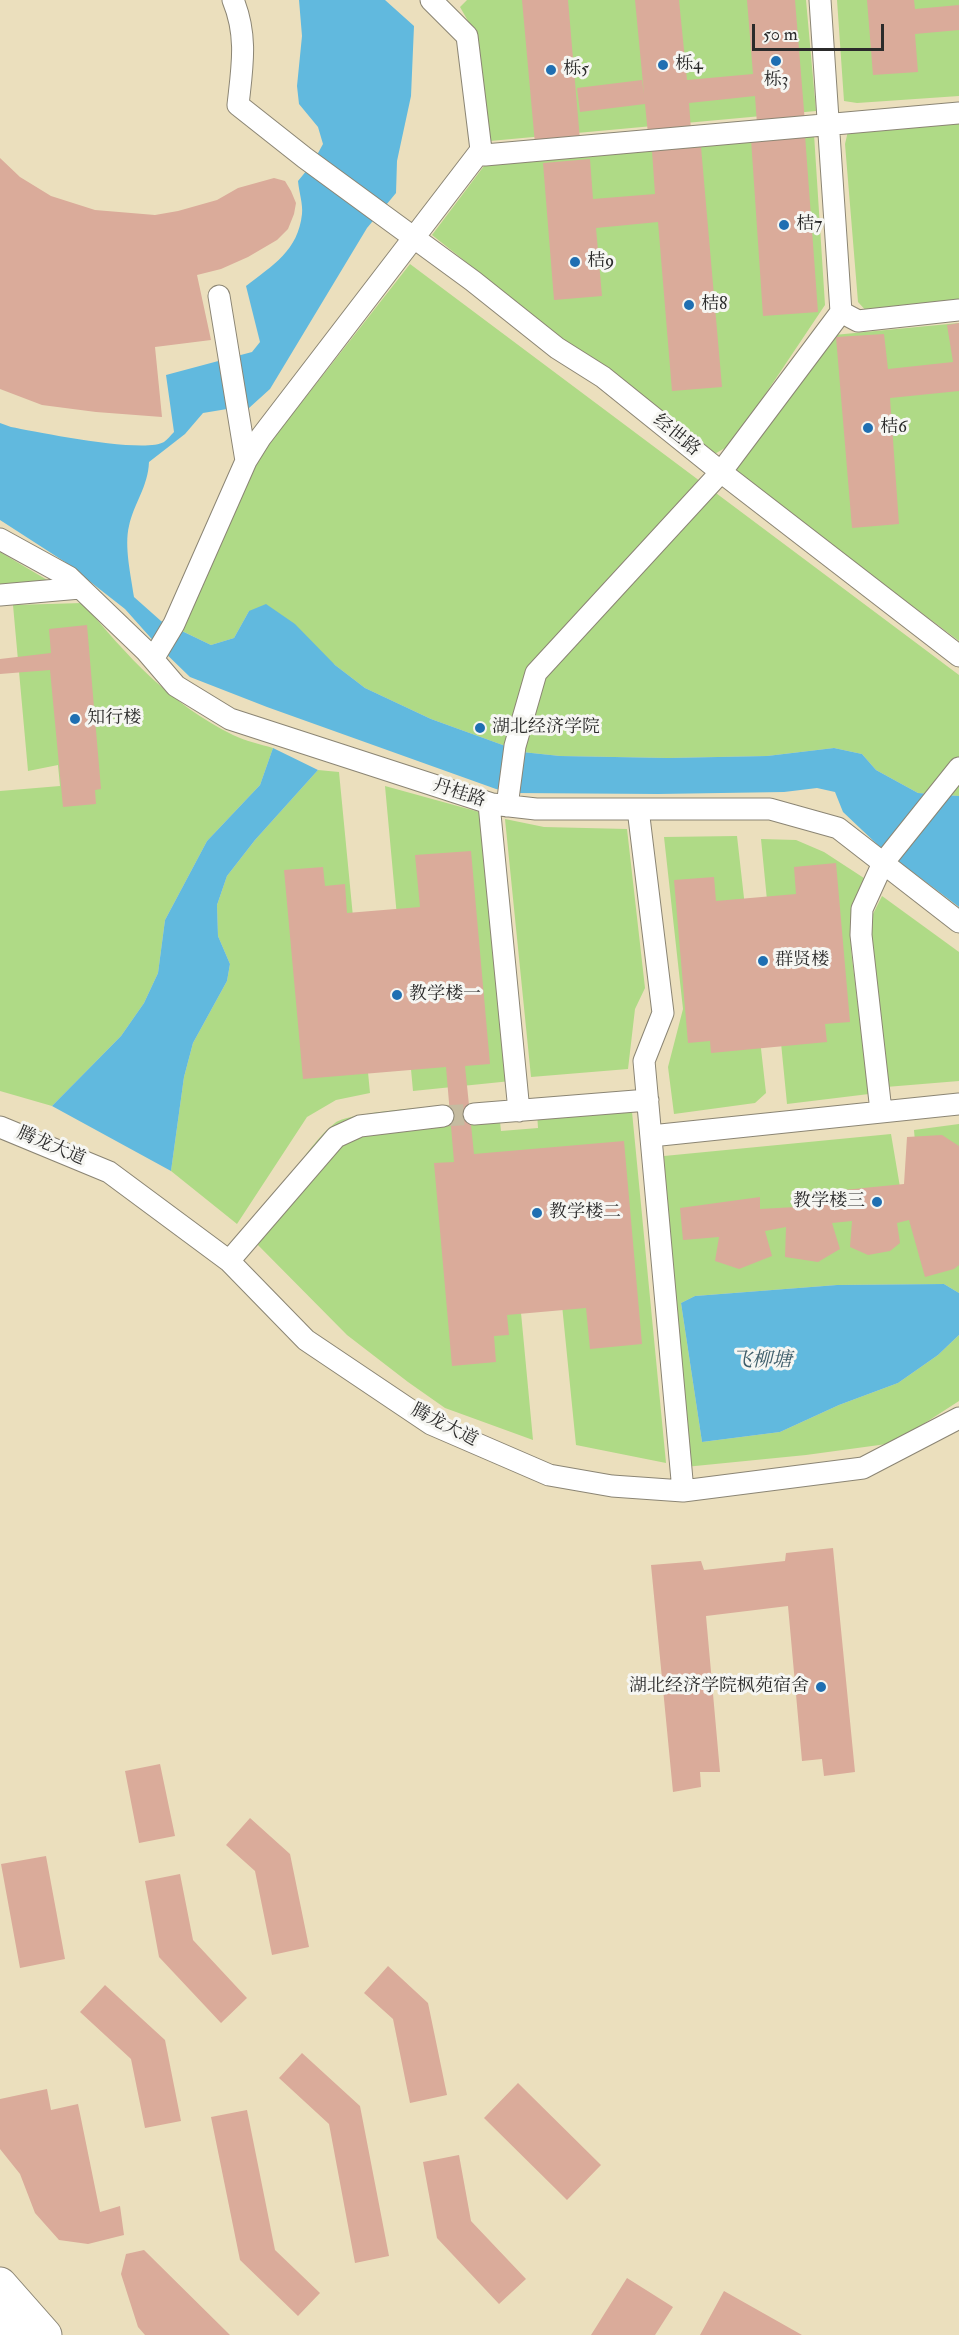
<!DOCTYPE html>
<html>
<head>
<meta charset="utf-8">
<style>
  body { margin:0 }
  #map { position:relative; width:959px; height:2335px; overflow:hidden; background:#ebdfbd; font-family:"IM FELL Double Pica",serif }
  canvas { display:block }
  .scale { position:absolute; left:752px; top:24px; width:132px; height:27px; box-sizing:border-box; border:3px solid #2b2b2b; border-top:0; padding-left:8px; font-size:18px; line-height:21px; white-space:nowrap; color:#2b2b2b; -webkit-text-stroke:4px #f6f6f2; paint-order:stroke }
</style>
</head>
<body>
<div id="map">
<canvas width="959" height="2335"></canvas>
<div class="scale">50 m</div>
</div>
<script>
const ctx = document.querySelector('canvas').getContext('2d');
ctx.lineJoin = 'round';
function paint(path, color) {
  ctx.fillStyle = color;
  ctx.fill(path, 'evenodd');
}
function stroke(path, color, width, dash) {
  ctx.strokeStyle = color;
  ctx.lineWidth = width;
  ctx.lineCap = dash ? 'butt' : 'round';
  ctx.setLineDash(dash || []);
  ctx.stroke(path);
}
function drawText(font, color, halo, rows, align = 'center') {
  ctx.font = font + ' "IM FELL Double Pica","Noto Serif SC",serif';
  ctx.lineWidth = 6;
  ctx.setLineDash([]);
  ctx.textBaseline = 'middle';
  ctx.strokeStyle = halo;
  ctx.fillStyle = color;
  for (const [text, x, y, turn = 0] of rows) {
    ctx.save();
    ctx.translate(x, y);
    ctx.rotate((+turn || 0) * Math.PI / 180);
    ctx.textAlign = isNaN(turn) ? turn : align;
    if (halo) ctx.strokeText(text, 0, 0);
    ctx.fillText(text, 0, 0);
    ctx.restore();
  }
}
paint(new Path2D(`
  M 467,0 L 806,0 L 816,111 L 490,141 L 476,35 L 460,7 Z
  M 837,0 L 959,0 L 959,96 L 857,103 L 844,101 Z
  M 959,119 L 959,305 L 869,314 L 858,302 L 845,144 L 848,131 Z
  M 814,134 L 825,305 L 732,444 L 711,456 L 432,235 L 487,162 Z
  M 410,264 L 959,675 L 959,796 L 918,793 L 876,770 L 862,754 L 834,748 L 767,756 L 668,758 L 560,756 L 522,752 L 431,719 L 365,688 L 335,665 L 249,611 L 234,638 L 211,645 L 182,631 L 265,445 L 298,407 Z
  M 959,323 L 959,641 L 734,472 L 834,335 Z
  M 0,552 L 54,584 L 0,588 Z
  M 83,603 C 127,656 170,704 233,735 C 245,741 260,744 273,748 L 260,785 L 207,841 L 165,920 L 158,973 L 144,1003 L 121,1036 L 52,1106 L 0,1091 L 0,791 L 60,786 L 58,765 L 28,771 L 13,605 Z
  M 318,770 L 339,772 L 370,1093 L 336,1100 L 307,1117 L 237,1224 L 171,1171 L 184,1077 L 193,1043 L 227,981 L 230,964 L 218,936 L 217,905 L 227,876 L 255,840 Z
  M 385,786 L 483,813 L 511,1081 L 413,1091 Z
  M 505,819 L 544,827 L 627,829 L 645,988 L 635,1009 L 628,1069 L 531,1077 Z
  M 737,836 L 766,1093 L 755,1103 L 674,1114 L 668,1067 L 683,1009 L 664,837 Z
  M 761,839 L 796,840 L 824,852 L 870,882 L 858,910 L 851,950 L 869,1094 L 787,1104 Z
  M 882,896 L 959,952 L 959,1081 L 886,1087 L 871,947 L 873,914 Z
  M 630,1091 L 666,1463 L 576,1445 L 559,1275 L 518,1281 L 533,1440 L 445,1408 L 408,1382 L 347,1335 L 252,1239 C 273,1206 305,1146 335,1123 C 351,1110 470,1104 498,1102 L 501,1131 L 538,1128 L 536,1098 Z
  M 959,1124 L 959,1293 L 944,1284 L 837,1285 L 695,1296 L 681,1303 L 702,1442 L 780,1432 L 839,1405 L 898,1383 L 938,1355 L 959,1335 L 959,1401 L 894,1443 L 806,1455 L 685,1467 L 664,1156 L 891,1134 L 901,1193 L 919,1191 L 914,1130 Z`), '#afda86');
paint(new Path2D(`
  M 299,0 L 385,0 L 414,26 L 411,96 L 397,161 L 396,193 L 367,228 L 270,389 L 249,408 L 239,407 L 203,413 L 185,434 L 149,462 C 148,487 134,503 129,526 C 124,546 131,576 134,597 L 161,621 L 211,645 L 234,638 L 249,611 L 266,604 L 295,624 L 335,665 L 365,688 L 431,719 L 522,752 L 560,756 L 668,758 L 767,756 L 834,748 L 862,754 L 876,770 L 918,793 L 959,796 L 959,907 L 881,848 L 843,812 L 835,792 L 817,788 L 784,792 L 658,794 L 514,793 L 496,789 L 267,707 L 190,677 L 158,646 L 125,609 L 65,562 L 0,520 L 0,423 L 11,427 C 37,432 144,454 164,442 C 167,440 171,435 174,432 L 166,375 L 252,352 L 260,342 L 246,286 C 273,265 298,251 302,214 C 303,204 299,192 298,181 L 312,164 L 323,144 L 318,127 L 299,104 L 297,86 L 302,36 Z
  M 273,748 L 318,770 L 255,840 L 227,876 L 217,905 L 218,936 L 230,964 L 227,981 L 193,1043 L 184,1077 L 171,1171 L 52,1106 L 121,1036 L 144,1003 L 158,973 L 165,920 L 207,841 L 260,785 Z
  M 944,1284 L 959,1293 L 959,1335 L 938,1355 L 898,1383 L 839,1405 L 780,1432 L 702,1442 L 681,1303 L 695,1296 L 837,1285 Z`), '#61b9de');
paint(new Path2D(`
  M 522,0 L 568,0 L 580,140 L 535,144 Z
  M 635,0 L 679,0 L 687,80 L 753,74 L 747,0 L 795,0 L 805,123 L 757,124 L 755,96 L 689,103 L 691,130 L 648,134 L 645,104 L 580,112 L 577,88 L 642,80 L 644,94 Z
  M 867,0 L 914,0 L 915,9 L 959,5 L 959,30 L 915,34 L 918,72 L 873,75 Z
  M 805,135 L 818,312 L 763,316 L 751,139 Z
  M 701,147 L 722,387 L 672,391 L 658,222 L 596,228 L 602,296 L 554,300 L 543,163 L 590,159 L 593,199 L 655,194 L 652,151 Z
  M 0,158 L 20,177 L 51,196 L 95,210 L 155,215 L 178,211 L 217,200 L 238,188 L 274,178 L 285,181 L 291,191 L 296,203 L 294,214 L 288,229 L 277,240 L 248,257 L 221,269 L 197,275 L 211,340 L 155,347 L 162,417 L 96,412 L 42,405 L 0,389 Z
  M 959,323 L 959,391 L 890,398 L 899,524 L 852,528 L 836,337 L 884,334 L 888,369 L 953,362 L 947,325 Z
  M 87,625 L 101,789 L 95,790 L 96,804 L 63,807 L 50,670 L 0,674 L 0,659 L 51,653 L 49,629 Z
  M 471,851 L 490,1064 L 465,1066 L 474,1154 L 624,1141 L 642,1344 L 590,1349 L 586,1308 L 507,1315 L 509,1335 L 494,1336 L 496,1362 L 452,1366 L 434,1163 L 454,1162 L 446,1067 L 303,1079 L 284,870 L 323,867 L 325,886 L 345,884 L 347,913 L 420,907 L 415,855 Z
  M 836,863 L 850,1022 L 825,1024 L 827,1042 L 711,1053 L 710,1041 L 688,1043 L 674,880 L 714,877 L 716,901 L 796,894 L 794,867 Z
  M 942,1135 L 959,1146 L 959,1265 L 954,1269 L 925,1277 L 909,1220 L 897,1223 L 900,1243 L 890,1251 L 868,1255 L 850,1247 L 852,1221 L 832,1223 L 840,1249 L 818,1262 L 785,1257 L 786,1227 L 765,1231 L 772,1256 L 739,1269 L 715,1261 L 719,1237 L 683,1240 L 680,1208 L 760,1197 L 760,1209 L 795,1207 L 793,1195 L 904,1184 L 907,1137 Z
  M 833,1548 L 855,1772 L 824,1776 L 822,1759 L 802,1761 L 788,1606 L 706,1616 L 720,1772 L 700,1772 L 701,1787 L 673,1792 L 651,1565 L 701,1561 L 704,1570 L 785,1561 L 786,1553 Z
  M 160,1764 L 175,1836 L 139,1843 L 125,1771 Z
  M 250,1818 L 290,1854 L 309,1947 L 272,1955 L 255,1871 L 226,1845 Z
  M 46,1856 L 65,1959 L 20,1968 L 1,1864 Z
  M 180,1874 L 193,1940 L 247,1998 L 221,2023 L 159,1957 L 145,1881 Z
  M 388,1966 L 428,2003 L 447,2095 L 410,2103 L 393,2019 L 364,1993 Z
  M 105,1985 L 165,2040 L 181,2121 L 145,2128 L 131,2059 L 80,2012 Z
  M 302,2053 L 360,2106 L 389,2256 L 355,2263 L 329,2124 L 279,2078 Z
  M 518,2083 L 601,2165 L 567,2200 L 484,2118 Z
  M 47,2089 L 51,2110 L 78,2104 L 100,2212 L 120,2206 L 124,2235 L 88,2244 L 59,2240 L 35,2213 L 20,2174 L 0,2149 L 0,2099 Z
  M 247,2110 L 275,2250 L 320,2293 L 298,2316 L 240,2260 L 211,2117 Z
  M 459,2155 L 471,2221 L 526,2279 L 499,2304 L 437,2238 L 423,2162 Z
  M 144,2250 L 230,2335 L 145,2335 L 138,2327 L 121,2274 L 126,2254 Z
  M 627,2278 L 673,2307 L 655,2335 L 591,2335 Z
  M 724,2291 L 802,2335 L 700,2335 Z`), '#daab9a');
stroke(new Path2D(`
  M 443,1116 L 474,1114`), '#c5bba0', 21, [21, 10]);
const street = new Path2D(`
  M 233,0 C 248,36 242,68 238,105 L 305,158 L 473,281 L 557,348 L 603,377 L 721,472 L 959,656
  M 481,150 L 485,155 L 959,113
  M 219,296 L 246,461
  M 841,312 L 858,321 L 959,310
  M 0,539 L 69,577 L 146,651 L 176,686 L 230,719 L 492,804 L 536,809 L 770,809 L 838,828 L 959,922
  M 0,595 L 80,588
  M 153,659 L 174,624 L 246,461 L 261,437 L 481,150 L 467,36 L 431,0
  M 489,804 L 519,1111
  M 507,806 L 515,746 L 536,673 L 721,472 L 841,312 L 820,0
  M 638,809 L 663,1013 L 644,1061 L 683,1491
  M 881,1111 L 861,935 L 862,909 L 883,863 L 959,768
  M 474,1114 L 648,1100
  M 0,1127 L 109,1172 L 229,1261 L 306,1340 L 431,1424 L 549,1475 L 612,1486 L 683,1491 L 863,1468 L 959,1418
  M 651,1136 L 959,1104
  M 229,1261 L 336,1137 L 360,1126 L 443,1116`);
const primary = new Path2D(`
  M 0,2284 L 45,2335
  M 0,2323 L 10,2335`);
stroke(street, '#8b8574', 23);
stroke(primary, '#8b8574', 35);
stroke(street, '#fff', 21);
stroke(primary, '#fff', 33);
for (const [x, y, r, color] of [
  [776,61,6,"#1f6fb2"],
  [663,65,6,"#1f6fb2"],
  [551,70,6,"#1f6fb2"],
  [784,225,6,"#1f6fb2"],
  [575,262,6,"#1f6fb2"],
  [689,305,6,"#1f6fb2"],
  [868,428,6,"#1f6fb2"],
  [75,719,6,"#1f6fb2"],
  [480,728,6,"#1f6fb2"],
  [763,961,6,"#1f6fb2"],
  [397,995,6,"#1f6fb2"],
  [877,1202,6,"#1f6fb2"],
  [537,1213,6,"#1f6fb2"],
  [821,1687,6,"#1f6fb2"]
]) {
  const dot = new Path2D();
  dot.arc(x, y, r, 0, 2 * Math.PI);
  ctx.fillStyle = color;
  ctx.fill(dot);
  stroke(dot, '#f6f6f2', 2);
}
drawText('18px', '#2b2b2b', '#f6f6f2', [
  ["栎4",675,65],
  ["栎5",563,70],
  ["栎3",776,81,"center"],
  ["桔7",796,225],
  ["桔9",587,262],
  ["桔8",701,305],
  ["桔6",880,428],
  ["知行楼",87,719],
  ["湖北经济学院",492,728],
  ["群贤楼",775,961],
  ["教学楼一",409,995],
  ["教学楼三",865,1202,"right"],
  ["教学楼二",549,1213],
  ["湖北经济学院枫苑宿舍",809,1687,"right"]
], 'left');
drawText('18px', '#2b2b2b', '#f6f6f2', [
  ["经世路",676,436,39],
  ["丹桂路",459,794,18],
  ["腾龙大道",51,1147,23],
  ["腾龙大道",444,1426,27]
]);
drawText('italic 20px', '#3e5d6a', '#f6f6f2', [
  ["飞柳塘",762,1362]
]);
</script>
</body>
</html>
